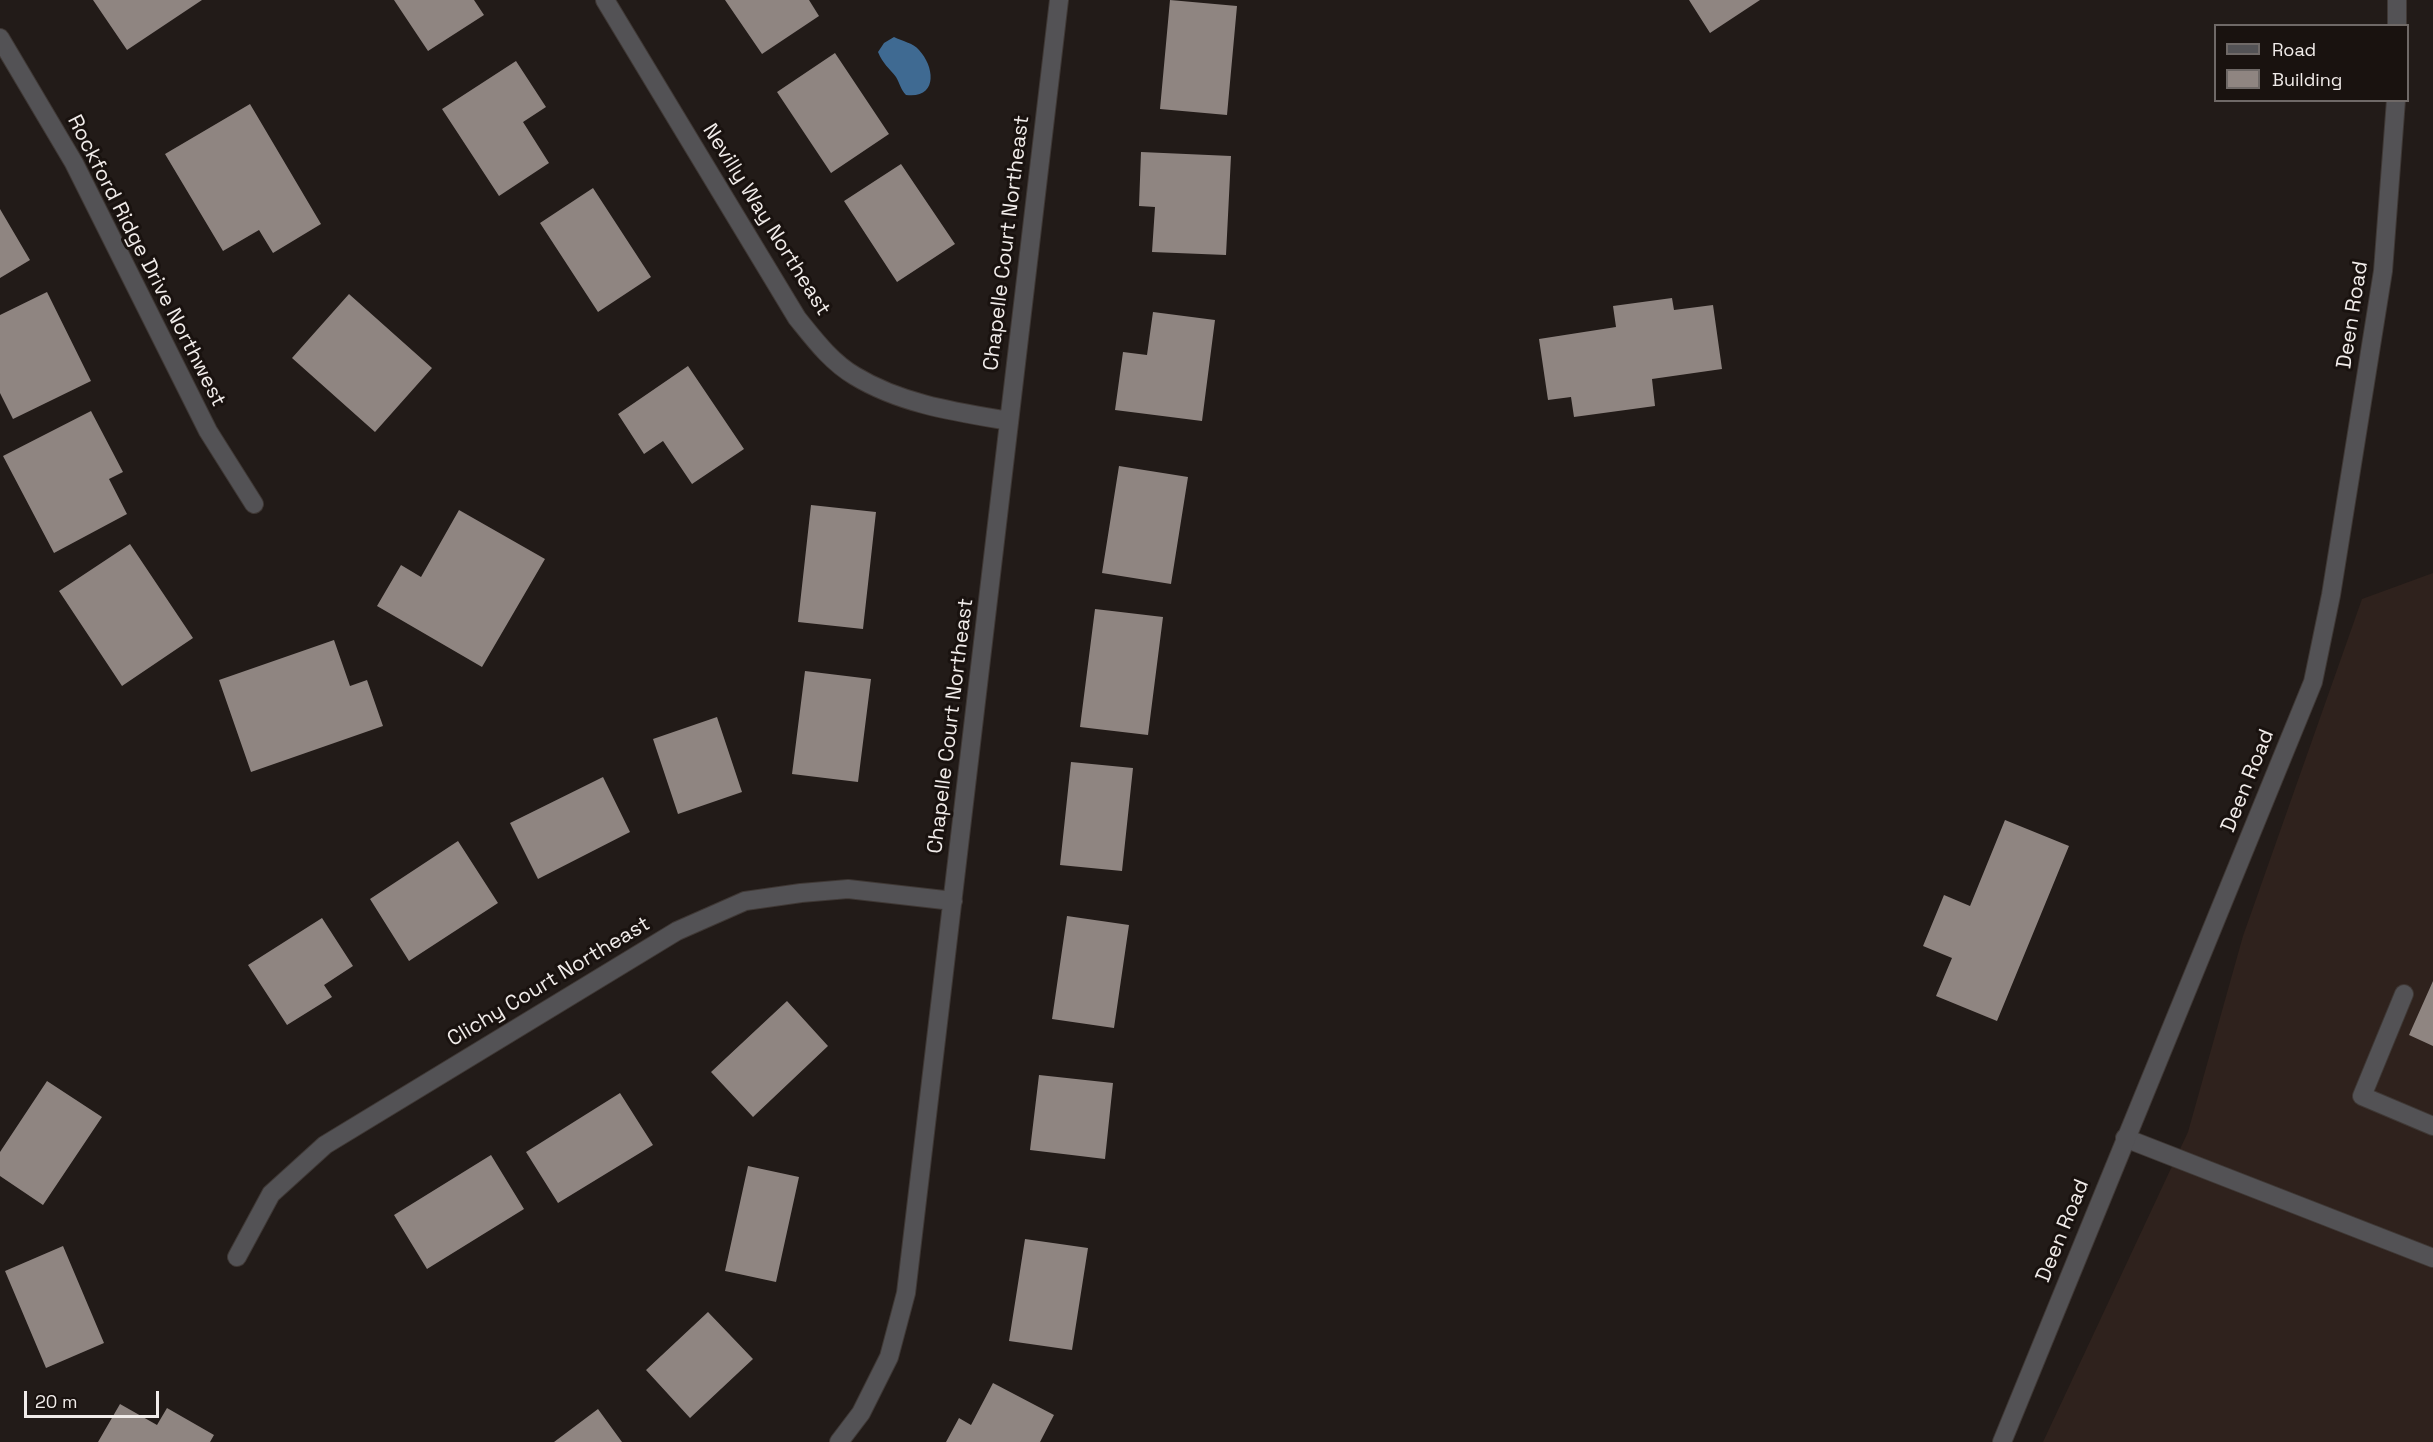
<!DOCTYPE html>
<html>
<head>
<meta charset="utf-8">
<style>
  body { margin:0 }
  #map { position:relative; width:2433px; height:1442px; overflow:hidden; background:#221b18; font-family:"Space Grotesk",sans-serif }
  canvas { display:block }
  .legend { position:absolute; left:2214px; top:24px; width:195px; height:78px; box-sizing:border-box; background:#19120f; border:2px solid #6f6967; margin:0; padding:8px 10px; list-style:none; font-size:18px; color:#f1ecea }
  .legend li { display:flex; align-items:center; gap:12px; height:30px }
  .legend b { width:30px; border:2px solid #6f6967 }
  .scale { position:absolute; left:24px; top:1391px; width:135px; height:27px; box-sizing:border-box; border:3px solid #f1ecea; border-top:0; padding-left:8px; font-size:18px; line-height:21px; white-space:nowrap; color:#f1ecea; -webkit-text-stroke:4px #19120f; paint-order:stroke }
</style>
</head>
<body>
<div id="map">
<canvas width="2433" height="1442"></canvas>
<ul class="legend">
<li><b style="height:8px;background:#535255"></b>Road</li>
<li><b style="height:16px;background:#8f8581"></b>Building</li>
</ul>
<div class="scale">20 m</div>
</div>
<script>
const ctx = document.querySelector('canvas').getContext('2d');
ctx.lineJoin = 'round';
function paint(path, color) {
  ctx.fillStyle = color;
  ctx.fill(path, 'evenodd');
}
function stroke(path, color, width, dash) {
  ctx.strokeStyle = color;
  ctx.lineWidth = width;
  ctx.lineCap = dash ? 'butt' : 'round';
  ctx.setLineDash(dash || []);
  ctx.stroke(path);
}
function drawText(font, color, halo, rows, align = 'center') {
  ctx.font = font + ' "Space Grotesk",sans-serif';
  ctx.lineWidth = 6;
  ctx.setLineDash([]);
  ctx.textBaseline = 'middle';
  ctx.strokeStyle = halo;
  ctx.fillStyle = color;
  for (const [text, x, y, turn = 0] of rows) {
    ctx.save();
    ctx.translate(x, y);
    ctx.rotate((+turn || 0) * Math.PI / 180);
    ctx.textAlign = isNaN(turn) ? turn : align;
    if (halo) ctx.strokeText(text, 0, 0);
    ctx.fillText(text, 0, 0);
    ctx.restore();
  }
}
paint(new Path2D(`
  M 2433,573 L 2433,1442 L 2043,1442 L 2188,1132 L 2243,936 L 2362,599 Z`), '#2f221d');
paint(new Path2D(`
  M 894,37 C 902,41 913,43 919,50 C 935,67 938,99 906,95 C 901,90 900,84 896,77 C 889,68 883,64 878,52 L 884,43 Z`), '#3f6a92');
paint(new Path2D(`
  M 93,0 L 202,0 L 127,50 Z
  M 394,0 L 474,0 L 484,15 L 428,51 Z
  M 725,0 L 809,0 L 819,16 L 762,54 Z
  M 1170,0 L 1237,6 L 1227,115 L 1160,109 Z
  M 1689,0 L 1760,0 L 1710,33 Z
  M 835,53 L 889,134 L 831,173 L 777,92 Z
  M 516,61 L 546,107 L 523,122 L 549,163 L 499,196 L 442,109 Z
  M 250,104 L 321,224 L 273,253 L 259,230 L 223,251 L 165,154 Z
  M 1141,152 L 1231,156 L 1226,255 L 1152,252 L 1155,207 L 1139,206 Z
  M 901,164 L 955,244 L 897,282 L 844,201 Z
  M 593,188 L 651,277 L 598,312 L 540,223 Z
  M 0,209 L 30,260 L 0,278 Z
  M 47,292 L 91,381 L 13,419 L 0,393 L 0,315 Z
  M 349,294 L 432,368 L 375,432 L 292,358 Z
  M 1672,298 L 1674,310 L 1713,305 L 1722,369 L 1652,379 L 1655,406 L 1574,417 L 1571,397 L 1548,400 L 1539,339 L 1616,327 L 1613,306 Z
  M 1153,312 L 1215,320 L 1202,421 L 1115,410 L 1123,352 L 1147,355 Z
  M 688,366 L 744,449 L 692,484 L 663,441 L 644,454 L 618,414 Z
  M 91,411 L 123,472 L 109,479 L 127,514 L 54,553 L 3,456 Z
  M 1119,466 L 1188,477 L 1171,584 L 1102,573 Z
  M 811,505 L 876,512 L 863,629 L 798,622 Z
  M 459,510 L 545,559 L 482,667 L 377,606 L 401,565 L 421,577 Z
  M 130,544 L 193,638 L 122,686 L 59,591 Z
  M 1095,609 L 1163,617 L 1148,735 L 1080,727 Z
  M 334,640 L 350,686 L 367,680 L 383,726 L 251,772 L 219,680 Z
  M 805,671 L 871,679 L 858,782 L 792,774 Z
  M 717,717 L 742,792 L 678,814 L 653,739 Z
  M 1071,762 L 1133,768 L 1122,871 L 1060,865 Z
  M 603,777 L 630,832 L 538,879 L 510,823 Z
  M 2005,820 L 2069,846 L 1997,1021 L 1936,996 L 1952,958 L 1923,946 L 1944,895 L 1970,906 Z
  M 458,841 L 498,903 L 409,961 L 370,899 Z
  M 1067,916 L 1129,925 L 1114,1028 L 1052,1019 Z
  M 322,918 L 353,966 L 324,985 L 332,997 L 287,1025 L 248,965 Z
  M 2433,981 L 2433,1046 L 2409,1035 Z
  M 787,1001 L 828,1046 L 753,1117 L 711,1072 Z
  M 1039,1075 L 1113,1083 L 1105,1159 L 1030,1150 Z
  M 47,1081 L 102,1117 L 43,1205 L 0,1176 L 0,1152 Z
  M 620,1093 L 653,1145 L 558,1203 L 526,1152 Z
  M 491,1155 L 524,1209 L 427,1269 L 394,1215 Z
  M 748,1166 L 799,1177 L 776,1282 L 725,1271 Z
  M 1025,1239 L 1088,1248 L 1072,1350 L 1009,1341 Z
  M 63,1246 L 104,1343 L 46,1368 L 5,1271 Z
  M 708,1312 L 753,1359 L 690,1418 L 646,1370 Z
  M 993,1383 L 1054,1415 L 1040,1442 L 946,1442 L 959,1418 L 971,1425 Z
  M 120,1404 L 157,1425 L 167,1408 L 214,1435 L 210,1442 L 98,1442 Z
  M 598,1409 L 622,1442 L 554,1442 Z`), '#8f8581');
const lane = new Path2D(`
  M 2404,994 L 2362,1096 L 2433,1126
  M 2125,1138 L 2433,1258`);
const street = new Path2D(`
  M 605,0 L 797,318 C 814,339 831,362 855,376 C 901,404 956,412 1009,421
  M 2397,26 L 2397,0
  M 0,38 L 74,163 L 208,431 L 254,504
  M 237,1257 L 271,1194 L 325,1145 L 677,931 L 745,901 L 801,893 L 848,889 L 953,901
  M 839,1442 L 861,1413 L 889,1357 L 906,1293 L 1059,0
  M 2002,1442 L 2313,682 L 2331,595 L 2383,271 L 2396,100`);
stroke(lane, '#3f3835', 20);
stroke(street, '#3f3835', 20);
stroke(lane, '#535255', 18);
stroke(street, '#535255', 18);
drawText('21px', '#f1ecea', '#19120f', [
  ["Nevilly Way Northeast",766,220,58],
  ["Chapelle Court Northeast",1007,243,-83],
  ["Rockford Ridge Drive Northwest",146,261,63],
  ["Deen Road",2353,315,-81],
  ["Chapelle Court Northeast",951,726,-83],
  ["Deen Road",2248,781,-68],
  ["Clichy Court Northeast",549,982,-31],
  ["Deen Road",2063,1231,-68]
]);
</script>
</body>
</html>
